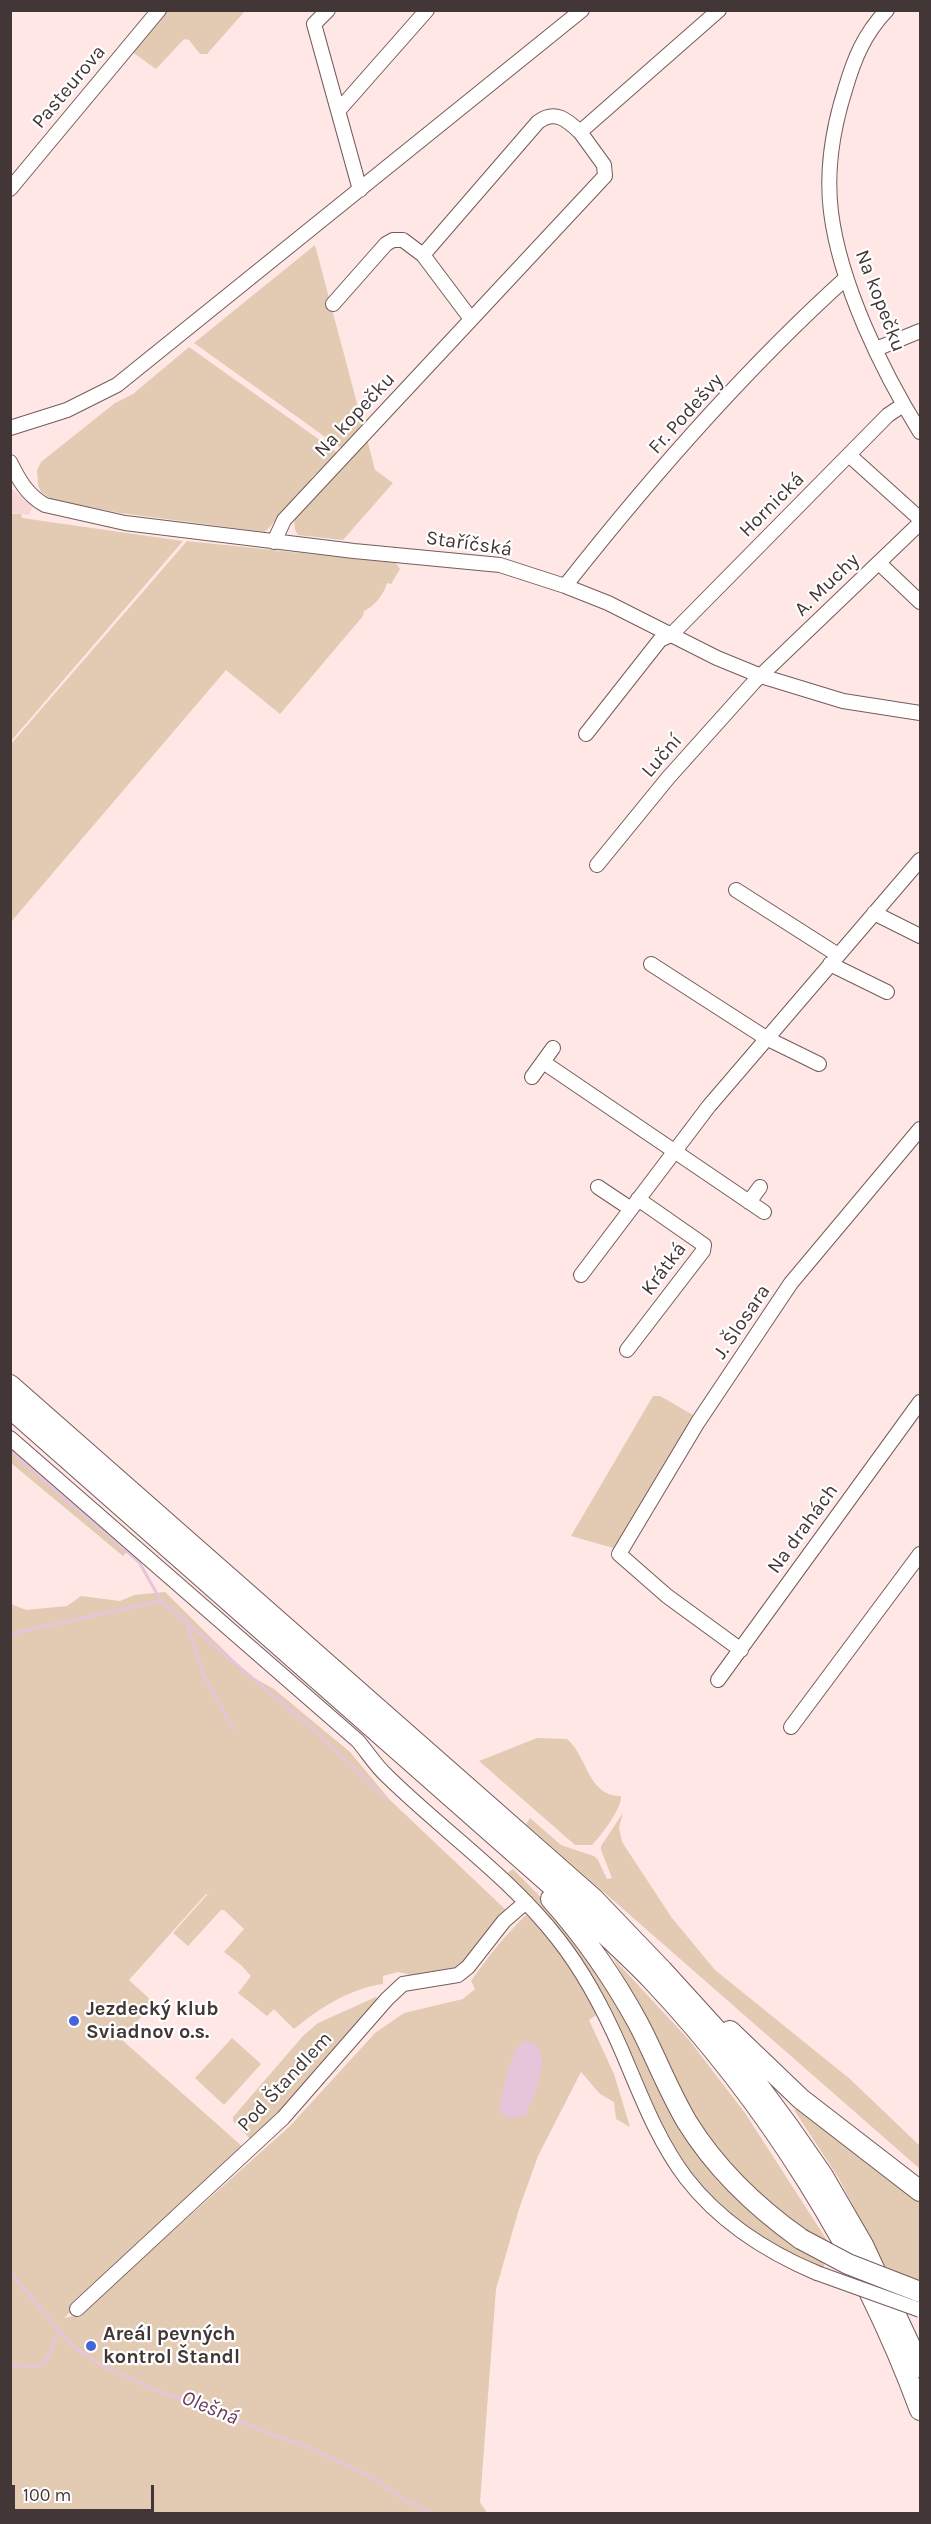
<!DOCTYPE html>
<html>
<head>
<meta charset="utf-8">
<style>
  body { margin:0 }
  #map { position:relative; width:931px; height:2524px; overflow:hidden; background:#ffe7e5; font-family:Karla,sans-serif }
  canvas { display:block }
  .frame { position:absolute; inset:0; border:12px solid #423736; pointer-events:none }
  .scale { position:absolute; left:12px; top:2485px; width:142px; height:27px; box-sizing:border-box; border:3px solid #423736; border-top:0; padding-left:8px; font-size:18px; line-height:21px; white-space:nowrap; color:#423736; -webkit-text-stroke:4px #fff; paint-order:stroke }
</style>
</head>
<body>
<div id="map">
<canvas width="931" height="2524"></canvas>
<div class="frame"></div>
<div class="scale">100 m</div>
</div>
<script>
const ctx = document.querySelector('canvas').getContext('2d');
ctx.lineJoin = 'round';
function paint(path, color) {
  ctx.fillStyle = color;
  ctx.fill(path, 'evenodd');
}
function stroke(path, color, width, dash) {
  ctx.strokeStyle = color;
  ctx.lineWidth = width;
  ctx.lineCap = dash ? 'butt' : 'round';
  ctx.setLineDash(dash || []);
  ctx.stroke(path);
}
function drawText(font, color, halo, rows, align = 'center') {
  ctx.font = font + ' Karla,sans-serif';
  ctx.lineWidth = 4.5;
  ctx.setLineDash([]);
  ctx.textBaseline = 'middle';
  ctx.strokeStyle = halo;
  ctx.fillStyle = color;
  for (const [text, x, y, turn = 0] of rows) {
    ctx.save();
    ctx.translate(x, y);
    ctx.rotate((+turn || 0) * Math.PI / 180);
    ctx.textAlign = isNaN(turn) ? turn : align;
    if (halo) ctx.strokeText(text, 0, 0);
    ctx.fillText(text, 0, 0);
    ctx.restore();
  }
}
paint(new Path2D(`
  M 10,487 L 33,506 L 29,515 L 11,513 Z`), '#f6d7d5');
paint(new Path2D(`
  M 166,11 L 245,11 L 207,54 L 200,54 L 189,40 L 184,39 L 156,69 L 131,51 Z
  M 315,245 L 363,426 L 342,449 L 194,343 Z
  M 189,347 L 338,453 L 311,478 L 313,480 L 265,532 L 120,513 L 53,500 L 41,492 L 38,485 L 37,470 L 41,462 L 115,403 L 133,394 Z
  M 367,439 L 375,470 L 393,483 L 343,540 L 298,535 C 293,527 293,522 298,514 Z
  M 11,514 L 21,514 L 22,518 L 183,541 L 11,741 Z
  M 187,541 L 396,563 L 400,569 L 391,584 L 387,583 C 384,594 374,607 364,611 L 363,616 L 280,714 L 226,670 L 11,922 L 11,744 Z
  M 653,1396 L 660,1396 L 693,1415 L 695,1421 L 617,1549 L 571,1536 Z
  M 10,1444 L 130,1548 L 123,1556 L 11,1463 Z
  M 165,1592 L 249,1675 L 274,1689 L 350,1752 L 390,1800 L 506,1910 L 466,1964 L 456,1972 L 416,1976 L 398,1972 L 383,1976 L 383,1984 C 349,1989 321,2007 294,2029 L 274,2009 L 267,2016 L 238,1993 L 251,1976 L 241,1965 L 224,1952 L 244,1929 L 224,1910 L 221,1910 L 188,1946 L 173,1933 L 207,1895 L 212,1897 L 206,1894 L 129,1980 L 154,2003 L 121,2039 L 244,2148 L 64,2318 L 79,2315 L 290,2126 L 375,2033 L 404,2013 L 463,1999 L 475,1989 L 471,1981 C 488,1957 505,1935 526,1915 C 555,1931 582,1984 599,2013 L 589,2020 L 614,2074 L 630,2127 L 616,2119 L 614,2102 L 600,2094 L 581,2072 L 538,2156 L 519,2209 L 496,2289 L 480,2502 L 487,2513 L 11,2514 L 11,1604 L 26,1610 L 67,1606 L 81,1596 L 120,1601 L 134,1595 Z
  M 537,1738 L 567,1739 C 588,1757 588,1797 621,1796 C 622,1808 601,1836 592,1845 L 575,1845 L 479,1761 Z
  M 623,1813 L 619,1827 L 622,1842 L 672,1918 L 715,1970 L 850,2079 L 920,2146 L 920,2169 L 526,1824 L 530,1818 L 561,1845 L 594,1856 L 598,1860 L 607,1879 L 612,1878 L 601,1850 L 601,1846 Z
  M 513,1869 L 562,1919 L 591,1958 L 706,2162 L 737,2200 L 791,2242 L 825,2262 L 823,2270 C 766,2248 712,2209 679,2156 C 653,2115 639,2066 618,2022 C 592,1967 553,1914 507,1873 Z
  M 613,1958 L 689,2040 L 745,2113 L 832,2248 L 774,2210 L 714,2150 L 669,2074 L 634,1996 Z
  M 376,1997 L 378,2001 L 307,2082 L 252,2141 L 233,2121 L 233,2117 L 303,2036 L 318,2023 Z
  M 232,2038 L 261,2064 L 224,2105 L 195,2078 Z
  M 796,2109 L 920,2201 L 920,2283 L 888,2272 L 838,2177 L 794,2110 Z`), '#e2cbb2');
paint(new Path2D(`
  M 524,2041 C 559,2042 533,2100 525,2116 L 508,2119 L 501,2113 L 499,2108 C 504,2091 509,2050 524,2041 Z`), '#e6c5db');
stroke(new Path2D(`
  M 10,1451 L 139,1562 L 161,1601 L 313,1729 L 386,1799
  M 187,1624 L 203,1673 L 233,1729
  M 10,1634 L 161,1601
  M 10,2272 L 72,2346 L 99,2364 L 153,2389 L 311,2449 L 368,2475 L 408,2502 L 433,2514
  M 10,2370 C 18,2361 20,2366 29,2367 C 33,2367 41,2364 45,2363 L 59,2331`), '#e6c5db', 3);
const minor = new Path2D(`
  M 328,10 L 314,24 L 360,190
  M 887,10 C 864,34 854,59 845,90 C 833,128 826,172 831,212 C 840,284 882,371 920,432
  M 338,111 L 427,10
  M 10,189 L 159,10
  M 423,255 L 538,122 C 555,109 567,120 580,132
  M 333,304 L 386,244 L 393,240 L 403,240 L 423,255 L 471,319
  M 876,349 L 920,331
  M 10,428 L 67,410 L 117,385 L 582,10
  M 849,455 L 920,519
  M 10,462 C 19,480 27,495 45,505 L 125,523 L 354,551 L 500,565 L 565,586 L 608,603 L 717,658 L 761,676 L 843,701 L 920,713
  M 274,542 L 284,520 L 605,176 L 604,165 L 580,132 L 719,10
  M 879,563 L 920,602
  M 565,586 C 651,477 743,371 846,278
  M 586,734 L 660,640 L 671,635 L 888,415 L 903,405
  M 597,865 L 668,778 L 754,682 L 920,523
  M 736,890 L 838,955
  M 874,913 L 920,936
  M 651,964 L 766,1038 L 819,1064
  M 830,964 L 887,992
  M 543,1062 L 764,1212
  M 532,1077 L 553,1048
  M 598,1187 L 631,1209
  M 749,1202 L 760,1187
  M 581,1275 L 709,1106 L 920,860
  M 627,1350 L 703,1251 L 704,1245 L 638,1199
  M 10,1438 L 358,1741 C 368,1753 376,1766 387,1776 C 443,1831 510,1877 558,1939 C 584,1972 604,2010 621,2049 C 640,2093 657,2140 686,2178 C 720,2222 767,2252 817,2273
  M 741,1650 L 667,1596 L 619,1554 L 698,1422 L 791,1283 L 920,1129
  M 718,1680 L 920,1402
  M 791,1727 L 920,1554
  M 77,2309 L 283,2118 L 387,1999 L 403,1984 L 458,1975 L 468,1967 L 504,1921 L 526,1902`);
const highway = new Path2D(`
  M 10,1385 L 593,1898 L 662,1970 L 721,2035 L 789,2127 L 823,2176 L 863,2245 L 920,2367
  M 10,1408 L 584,1914 C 606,1936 630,1957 652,1980 C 768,2103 862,2252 920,2410
  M 551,1899 C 585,1937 614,1979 638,2023 C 655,2055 668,2090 687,2122 C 716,2169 756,2207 801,2239
  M 730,2031 L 801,2099 L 920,2191`);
stroke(minor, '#745c5a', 16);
stroke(highway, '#745c5a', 22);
stroke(minor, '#fff', 14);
stroke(highway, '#fff', 20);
const minorBridge = new Path2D(`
  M 817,2273 L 920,2310`);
const highwayBridge = new Path2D(`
  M 801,2239 L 848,2264 L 920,2292`);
stroke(minorBridge, '#745c5a', 16, []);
stroke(highwayBridge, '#745c5a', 22, []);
stroke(minorBridge, '#fff', 14);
stroke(highwayBridge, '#fff', 20);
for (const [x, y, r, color] of [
  [74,2021,6,"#4465d8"],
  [91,2346,6,"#4465d8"]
]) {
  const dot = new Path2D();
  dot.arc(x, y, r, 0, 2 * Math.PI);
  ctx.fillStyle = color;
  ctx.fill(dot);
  stroke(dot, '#fff', 2);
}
drawText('20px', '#423736', '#fff', [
  ["Pasteurova",69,87,-50],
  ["Na kopečku",880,301,69],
  ["Fr. Podešvy",686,414,-48],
  ["Na kopečku",355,415,-47],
  ["Hornická",772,505,-45],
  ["Staříčská",469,544,8],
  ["A. Muchy",827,585,-44],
  ["Luční",662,756,-49],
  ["Krátká",664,1269,-53],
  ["J. Šlosara",742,1322,-56],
  ["Na drahách",803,1529,-54],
  ["Pod Štandlem",285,2082,-47]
]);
drawText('bold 20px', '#423736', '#fff', [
  ["Jezdecký klub",86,2009],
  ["Sviadnov o.s.",86,2032],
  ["Areál pevných",103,2334],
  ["kontrol Štandl",103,2357]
], 'left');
drawText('italic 21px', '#663a5b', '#fff', [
  ["Olešná",210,2408,22]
]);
</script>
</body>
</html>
